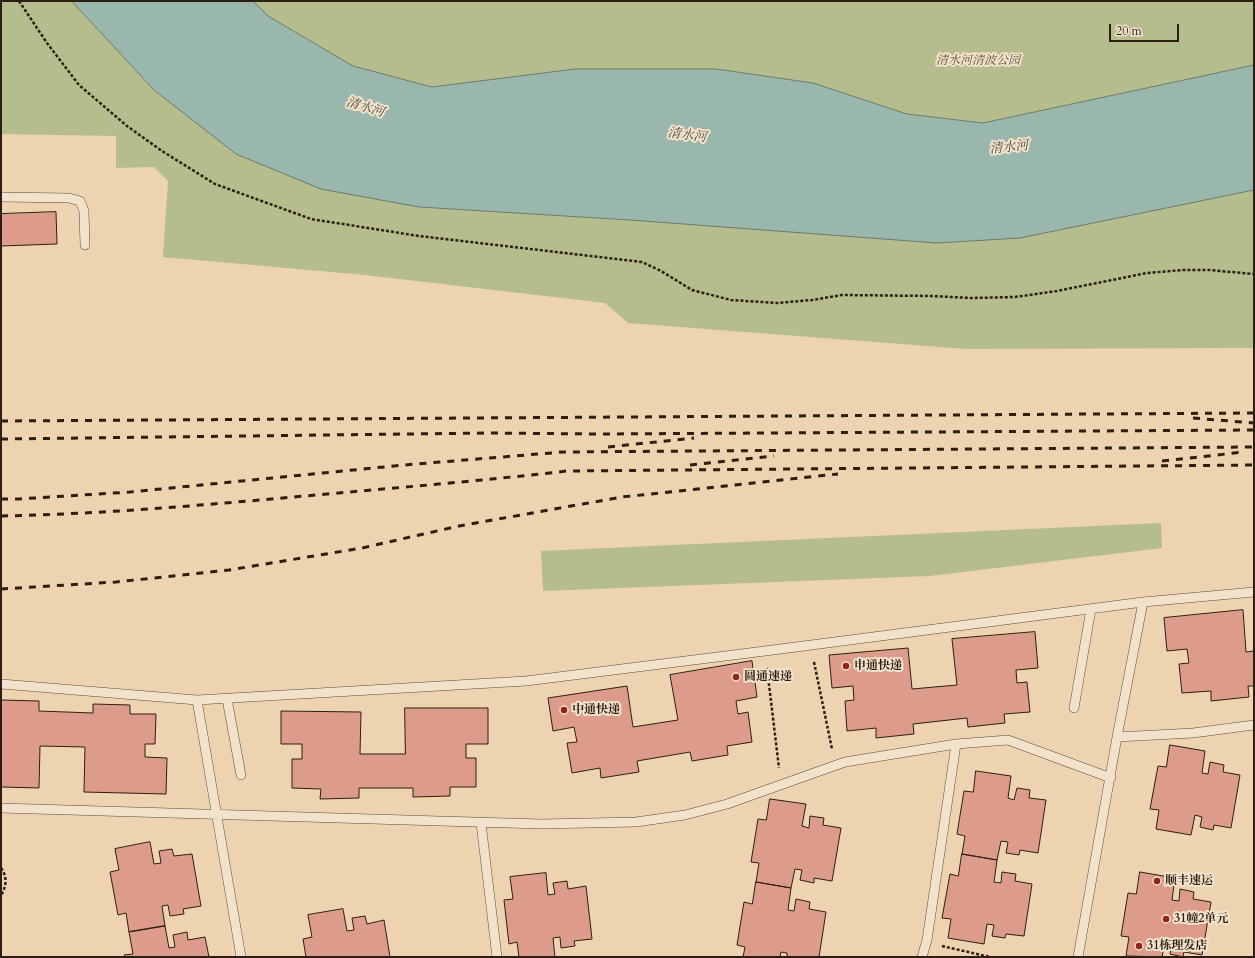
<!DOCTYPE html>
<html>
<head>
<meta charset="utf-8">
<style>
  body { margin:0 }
  #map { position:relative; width:1255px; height:958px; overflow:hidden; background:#edd3af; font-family:Cardo,serif }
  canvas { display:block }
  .frame { position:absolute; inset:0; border:2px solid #2c1e13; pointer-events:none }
  .scale { position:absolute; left:1109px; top:24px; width:70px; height:18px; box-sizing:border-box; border:2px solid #2c1e13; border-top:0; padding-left:5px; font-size:12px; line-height:14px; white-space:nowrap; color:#2c1e13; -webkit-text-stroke:3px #f3e2cb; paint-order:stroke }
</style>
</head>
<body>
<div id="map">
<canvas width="1255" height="958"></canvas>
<div class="frame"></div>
<div class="scale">20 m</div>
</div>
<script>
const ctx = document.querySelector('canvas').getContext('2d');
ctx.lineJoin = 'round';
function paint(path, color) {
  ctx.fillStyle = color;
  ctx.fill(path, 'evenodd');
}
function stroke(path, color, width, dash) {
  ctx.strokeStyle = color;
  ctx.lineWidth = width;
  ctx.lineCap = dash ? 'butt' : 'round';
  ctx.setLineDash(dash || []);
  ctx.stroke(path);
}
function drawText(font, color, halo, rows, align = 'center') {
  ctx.font = font + ' Cardo,"Noto Serif SC",serif';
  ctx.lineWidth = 4;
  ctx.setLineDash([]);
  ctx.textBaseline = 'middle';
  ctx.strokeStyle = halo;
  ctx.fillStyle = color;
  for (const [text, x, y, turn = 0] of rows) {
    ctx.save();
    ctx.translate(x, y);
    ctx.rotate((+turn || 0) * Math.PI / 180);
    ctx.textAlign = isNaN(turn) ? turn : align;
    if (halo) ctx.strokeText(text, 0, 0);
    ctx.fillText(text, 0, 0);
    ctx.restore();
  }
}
paint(new Path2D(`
  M 1,1 L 72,1 L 154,90 L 419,207 L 630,220 L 1020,238 L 1254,190 L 1254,348 L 966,349 L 628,323 L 605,303 L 365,275 L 163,257 L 168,181 L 154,167 L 116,168 L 116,136 L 1,134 Z
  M 253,1 L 1254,1 L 1254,65 L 983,123 L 907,114 L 813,83 L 716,69 L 575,69 L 432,87 L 353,66 L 268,16 Z
  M 1161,523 L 1162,548 L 930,576 L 543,591 L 541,551 Z`), '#b6bd8c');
const water = new Path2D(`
  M 72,1 L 253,1 L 268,16 L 353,66 L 432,87 L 575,69 L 716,69 L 813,83 L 907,114 L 983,123 L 1254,65 L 1254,190 L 1020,238 L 937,243 L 630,220 L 419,207 L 321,189 L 236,154 L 154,90 Z`);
paint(water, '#99b7ad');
stroke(water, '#6d7a6f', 1);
const building = new Path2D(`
  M 56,212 L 57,244 L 1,246 L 1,214 Z
  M 1243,610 L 1246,652 L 1254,651 L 1254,686 L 1248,686 L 1249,697 L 1211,701 L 1211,691 L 1182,693 L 1179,664 L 1189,663 L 1187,649 L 1167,651 L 1164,618 Z
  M 1035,632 L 1038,668 L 1016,670 L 1017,683 L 1027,682 L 1030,712 L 1004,714 L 1005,723 L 968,727 L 967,718 L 913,724 L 914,734 L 876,738 L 876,728 L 847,731 L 845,701 L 854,700 L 853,686 L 832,688 L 829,655 L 908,648 L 912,689 L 957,685 L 952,639 Z
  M 752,661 L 757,697 L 736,701 L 738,714 L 748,712 L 752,742 L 727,746 L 728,755 L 692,761 L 690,752 L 637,761 L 639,772 L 601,778 L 600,768 L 572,773 L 567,743 L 577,742 L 574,727 L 553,731 L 548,698 L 627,686 L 633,727 L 678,720 L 670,675 Z
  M 1,700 L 39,701 L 39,711 L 93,713 L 93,704 L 130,705 L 130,714 L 156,714 L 155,744 L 145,744 L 145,757 L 167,758 L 166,794 L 84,792 L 85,747 L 40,746 L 39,788 L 1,787 Z
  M 405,708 L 488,708 L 488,744 L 466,744 L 466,758 L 476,758 L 476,787 L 450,787 L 450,796 L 413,797 L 413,788 L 359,788 L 359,798 L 320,799 L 321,789 L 292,788 L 292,759 L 302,759 L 302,744 L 281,744 L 281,711 L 361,712 L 360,754 L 405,754 Z
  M 1170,745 L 1205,751 L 1202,773 L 1208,774 L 1210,762 L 1224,765 L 1223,772 L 1240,775 L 1231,828 L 1214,825 L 1213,830 L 1200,827 L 1202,817 L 1195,815 L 1191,835 L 1156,829 L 1159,810 L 1150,809 L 1158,766 L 1166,767 Z
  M 976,771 L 1011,776 L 1008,798 L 1014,800 L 1017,788 L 1030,790 L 1029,798 L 1046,800 L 1038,853 L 1020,850 L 1019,855 L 1006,853 L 1008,842 L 1001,841 L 997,860 L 962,854 L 965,836 L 957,834 L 964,791 L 973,792 Z
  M 770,799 L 806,804 L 802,826 L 809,828 L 810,816 L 824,818 L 823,825 L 841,828 L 832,881 L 814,878 L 814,883 L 800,880 L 802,870 L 795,869 L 791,888 L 756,882 L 759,863 L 751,862 L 758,819 L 766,820 Z
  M 150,842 L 154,864 L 161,863 L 159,851 L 172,849 L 174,856 L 192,854 L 201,906 L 183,909 L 184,914 L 170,916 L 168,905 L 162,906 L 165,926 L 129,932 L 126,913 L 118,915 L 110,872 L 119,870 L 115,849 Z
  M 962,854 L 997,860 L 994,882 L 1001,883 L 1002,872 L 1016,874 L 1015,881 L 1032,884 L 1024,936 L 1006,934 L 1005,938 L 992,936 L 994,925 L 987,924 L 984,944 L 948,938 L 951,919 L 942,918 L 950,874 L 958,876 Z
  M 1140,872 L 1175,878 L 1172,900 L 1179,901 L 1180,889 L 1194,892 L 1193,899 L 1211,902 L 1202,955 L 1184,952 L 1183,957 L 1170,954 L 1172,944 L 1165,942 L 1162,957 L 1126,956 L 1129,937 L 1121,936 L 1128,893 L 1136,894 Z
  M 546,873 L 548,895 L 555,894 L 553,883 L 567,881 L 568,889 L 586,886 L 592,939 L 574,941 L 575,946 L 561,948 L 560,937 L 553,938 L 555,957 L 519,957 L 517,942 L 509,944 L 504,900 L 513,899 L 510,877 Z
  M 756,882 L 791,888 L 788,910 L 794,911 L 796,899 L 810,902 L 809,909 L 826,912 L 819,957 L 787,957 L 787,953 L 781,952 L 780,957 L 743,957 L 745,947 L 737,945 L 744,902 L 752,904 Z
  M 343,909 L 347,931 L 354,930 L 352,918 L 365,916 L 367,924 L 384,920 L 390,957 L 306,957 L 303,939 L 312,937 L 308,915 Z
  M 165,926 L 169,948 L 175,947 L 173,935 L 187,932 L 188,940 L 205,937 L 209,957 L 125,957 L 124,955 L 133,954 L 129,932 Z`);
paint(building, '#dd9c8b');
stroke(building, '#2c1e13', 1);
const service = new Path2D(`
  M 1,197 L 69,198 L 80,201 L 84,211 L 85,245
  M 1,684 L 197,700 L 526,681 L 765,651 L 1143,602 L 1254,592
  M 227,699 L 241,775
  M 197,700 L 241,957
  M 1074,708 L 1091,609
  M 1117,737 L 1193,733 L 1254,725
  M 1,808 L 541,824 L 636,822 L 685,815 L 727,804 L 845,762 L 956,744 L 1008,740 L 1111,778
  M 481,823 L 497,957
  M 922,957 L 927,940 L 956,744
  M 1078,957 L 1117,737 L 1143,602`);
stroke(service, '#5c4b3a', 10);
stroke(new Path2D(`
  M 19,1 L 47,43 L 79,85 L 127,126 L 162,151 L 215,184 L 311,219 L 419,236 L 642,262 L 661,271 L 692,290 L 731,300 L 777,303 L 812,300 L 842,295 L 931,296 L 972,298 L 1015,297 L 1057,291 L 1147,273 L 1183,270 L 1209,270 L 1254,274
  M 814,662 L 832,749
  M 767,668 L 779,768
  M 1,868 C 7,876 7,886 1,895
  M 942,946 L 990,957`), '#2c1e13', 2.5, [3, 2]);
stroke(service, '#f3e2cb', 9);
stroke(new Path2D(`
  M 1193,418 L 1254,423
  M 1,421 L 1254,413
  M 1,439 L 488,433 L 603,434 L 1254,430
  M 608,447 L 694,438
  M 1162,461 L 1244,452
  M 690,465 L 774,456
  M 1,499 L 19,499 L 130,492 L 404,465 L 563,452 L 1254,447
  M 1,516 C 103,514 204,505 305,496 C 393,488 480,481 567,471 L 1254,465
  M 1,589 L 116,582 L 229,570 L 362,548 L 459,526 L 622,497 L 838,474`), '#2c1e13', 3, [7, 7]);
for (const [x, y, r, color] of [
  [846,666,4,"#8f2418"],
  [736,677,4,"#8f2418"],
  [564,710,4,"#8f2418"],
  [1157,881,4,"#8f2418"],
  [1166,919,4,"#8f2418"],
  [1139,946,4,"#8f2418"]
]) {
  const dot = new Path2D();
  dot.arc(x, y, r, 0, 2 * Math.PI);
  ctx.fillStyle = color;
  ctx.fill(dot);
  stroke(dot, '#f3e2cb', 1.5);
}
drawText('italic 12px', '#554e37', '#f3e2cb', [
  ["清水河清波公园",978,61]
]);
drawText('bold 12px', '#2c1e13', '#f3e2cb', [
  ["申通快递",854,666],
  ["圆通速递",744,677],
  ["中通快递",572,710],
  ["顺丰速运",1165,881],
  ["31幢2单元",1174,919],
  ["31栋理发店",1147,946]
], 'left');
drawText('italic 13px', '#4d4c41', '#f3e2cb', [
  ["清水河",365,108,17],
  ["清水河",687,136,7],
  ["清水河",1009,148,-6]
]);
</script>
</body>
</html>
